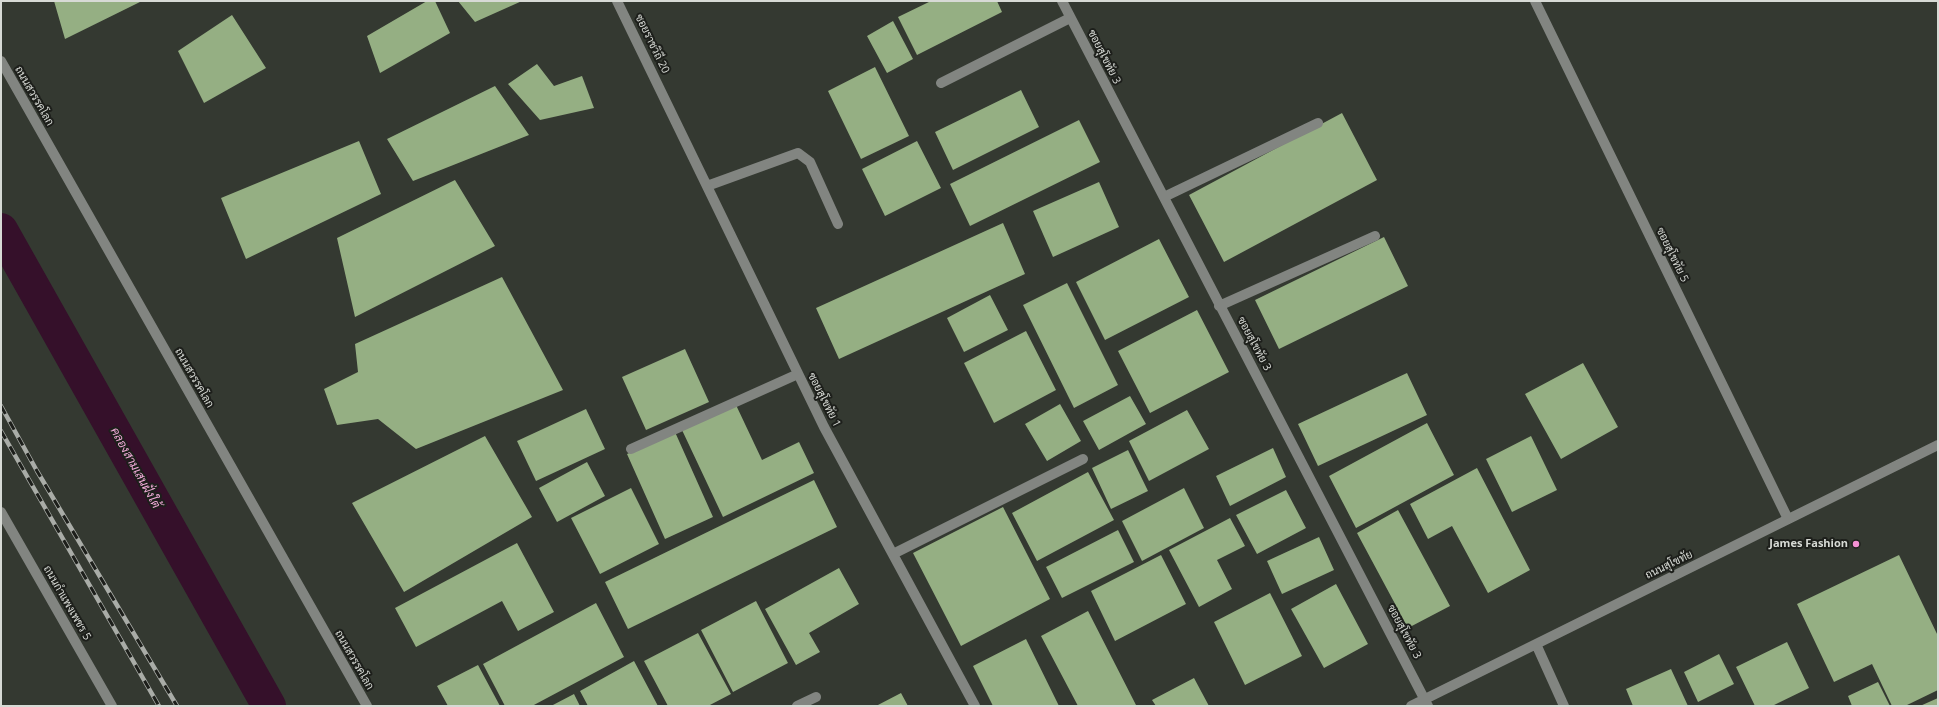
<!DOCTYPE html>
<html>
<head>
<meta charset="utf-8">
<style>
  body { margin:0 }
  #map { position:relative; width:1939px; height:707px; overflow:hidden; background:#343931; font-family:"Open Sans",sans-serif }
  canvas { display:block }
  .frame { position:absolute; inset:0; border:2px solid #d7dad5; pointer-events:none }
</style>
</head>
<body>
<div id="map">
<canvas width="1939" height="707"></canvas>
<div class="frame"></div>
</div>
<script>
const ctx = document.querySelector('canvas').getContext('2d');
ctx.lineJoin = 'round';
function stroke(path, color, width, dash) {
  ctx.strokeStyle = color;
  ctx.lineWidth = width;
  ctx.lineCap = dash ? 'butt' : 'round';
  ctx.setLineDash(dash || []);
  ctx.stroke(path);
}
function paint(path, color) {
  ctx.fillStyle = color;
  ctx.fill(path, 'evenodd');
}
function drawText(font, color, halo, rows, align = 'center') {
  ctx.font = font + ' "Open Sans",Sarabun,sans-serif';
  ctx.lineWidth = 4;
  ctx.setLineDash([]);
  ctx.textBaseline = 'middle';
  ctx.strokeStyle = halo;
  ctx.fillStyle = color;
  for (const [text, x, y, turn = 0] of rows) {
    ctx.save();
    ctx.translate(x, y);
    ctx.rotate((+turn || 0) * Math.PI / 180);
    ctx.textAlign = isNaN(turn) ? turn : align;
    if (halo) ctx.strokeText(text, 0, 0);
    ctx.fillText(text, 0, 0);
    ctx.restore();
  }
}
stroke(new Path2D(`
  M 1,230 L 269,706`), '#35102a', 34);
paint(new Path2D(`
  M 54,1 L 142,1 L 65,39 Z
  M 427,1 L 435,1 L 450,33 L 380,73 L 367,36 Z
  M 458,1 L 522,1 L 475,22 Z
  M 931,1 L 997,1 L 1002,12 L 917,55 L 898,17 Z
  M 232,15 L 266,68 L 204,103 L 178,51 Z
  M 893,21 L 913,59 L 887,73 L 867,36 Z
  M 537,64 L 554,86 L 582,76 L 594,108 L 540,120 L 508,84 Z
  M 875,67 L 909,136 L 861,159 L 828,91 Z
  M 495,86 L 529,135 L 413,181 L 387,139 Z
  M 1021,90 L 1039,127 L 953,170 L 935,132 Z
  M 1342,113 L 1377,180 L 1224,262 L 1189,195 Z
  M 1079,120 L 1100,162 L 970,226 L 950,184 Z
  M 359,141 L 381,194 L 246,259 L 221,198 Z
  M 917,141 L 941,188 L 885,216 L 862,169 Z
  M 455,180 L 495,246 L 355,317 L 337,238 Z
  M 1099,182 L 1119,227 L 1053,257 L 1033,211 Z
  M 1003,223 L 1025,274 L 839,359 L 816,308 Z
  M 1384,237 L 1408,286 L 1279,349 L 1255,300 Z
  M 1159,239 L 1189,297 L 1105,340 L 1076,282 Z
  M 502,277 L 563,390 L 416,449 L 378,419 L 337,425 L 324,389 L 358,372 L 355,344 Z
  M 1067,283 L 1118,385 L 1074,408 L 1023,305 Z
  M 990,295 L 1008,330 L 964,352 L 947,318 Z
  M 1197,310 L 1229,372 L 1150,413 L 1118,351 Z
  M 1026,331 L 1056,390 L 994,423 L 964,363 Z
  M 685,349 L 709,402 L 646,430 L 622,377 Z
  M 1583,363 L 1618,427 L 1561,459 L 1525,394 Z
  M 1407,373 L 1427,415 L 1318,466 L 1298,424 Z
  M 1130,396 L 1146,424 L 1099,450 L 1083,421 Z
  M 1060,404 L 1081,441 L 1047,461 L 1025,424 Z
  M 736,405 L 762,460 L 799,442 L 814,473 L 723,517 L 682,430 Z
  M 586,409 L 605,449 L 536,481 L 517,441 Z
  M 1187,410 L 1209,449 L 1149,481 L 1129,441 Z
  M 1427,423 L 1454,475 L 1356,528 L 1329,476 Z
  M 675,432 L 713,517 L 665,539 L 627,454 Z
  M 485,436 L 532,517 L 404,592 L 352,503 Z
  M 1531,436 L 1557,490 L 1512,512 L 1486,459 Z
  M 1273,448 L 1286,477 L 1230,506 L 1216,476 Z
  M 1128,450 L 1148,491 L 1111,509 L 1092,468 Z
  M 587,462 L 605,496 L 557,522 L 539,488 Z
  M 1477,468 L 1530,570 L 1488,593 L 1452,526 L 1428,539 L 1410,504 Z
  M 1088,472 L 1114,520 L 1037,561 L 1012,513 Z
  M 814,480 L 837,527 L 628,629 L 605,582 Z
  M 631,488 L 659,544 L 600,574 L 571,518 Z
  M 1184,488 L 1204,528 L 1142,561 L 1122,521 Z
  M 1286,490 L 1306,528 L 1257,554 L 1236,515 Z
  M 1003,507 L 1050,599 L 961,646 L 913,553 Z
  M 1398,510 L 1450,606 L 1408,628 L 1357,533 Z
  M 1230,518 L 1245,546 L 1217,560 L 1232,589 L 1199,607 L 1169,550 Z
  M 1118,530 L 1134,562 L 1062,598 L 1046,567 Z
  M 1319,537 L 1334,570 L 1282,594 L 1267,561 Z
  M 517,543 L 554,612 L 518,631 L 502,601 L 416,647 L 395,608 Z
  M 1161,555 L 1186,604 L 1115,641 L 1091,591 Z
  M 1899,555 L 1938,636 L 1938,690 L 1905,706 L 1892,706 L 1872,664 L 1834,682 L 1797,604 Z
  M 839,568 L 859,604 L 809,633 L 820,652 L 796,665 L 765,609 Z
  M 1336,584 L 1368,644 L 1324,668 L 1291,609 Z
  M 1270,593 L 1302,656 L 1245,685 L 1214,622 Z
  M 756,601 L 788,663 L 733,692 L 701,630 Z
  M 596,603 L 624,657 L 532,706 L 505,706 L 483,664 Z
  M 1088,611 L 1136,705 L 1133,706 L 1078,706 L 1041,636 Z
  M 698,633 L 731,694 L 708,706 L 668,706 L 644,661 Z
  M 1026,639 L 1059,706 L 993,706 L 973,666 Z
  M 1787,642 L 1809,688 L 1772,706 L 1755,706 L 1736,667 Z
  M 1719,654 L 1734,684 L 1698,702 L 1684,672 Z
  M 634,661 L 658,706 L 588,706 L 580,691 Z
  M 478,665 L 500,706 L 448,706 L 437,686 Z
  M 1671,669 L 1688,706 L 1633,706 L 1626,689 Z
  M 1194,678 L 1209,706 L 1156,706 L 1152,700 Z
  M 1878,682 L 1890,706 L 1852,706 L 1848,696 Z
  M 901,693 L 908,706 L 876,706 Z
  M 574,694 L 580,706 L 551,706 Z
  M 1938,698 L 1938,706 L 1920,706 Z`), '#95af83');
stroke(new Path2D(`
  M 617,1 L 824,427 L 975,706
  M 1062,1 L 1428,706
  M 1535,1 L 1788,519
  M 1,61 L 367,706
  M 941,83 L 1070,18
  M 707,186 L 798,153 L 810,162 L 838,224
  M 1164,197 L 1318,123
  M 1219,306 L 1375,236
  M 631,449 L 798,374
  M 1,512 L 112,706
  M 893,554 L 1083,459
  M 1536,644 L 1564,706
  M 797,706 L 816,697
  M 1411,706 L 1938,445`), '#828581', 10);
const rail = new Path2D(`
  M 1,406 L 37,471 L 177,706
  M 1,431 L 159,706`);
stroke(rail, '#a9aca7', 4.5);
stroke(rail, '#1d1f1b', 3, [9]);
for (const [x, y, r, color] of [
  [1856,544,4,"#f491d3"]
]) {
  const dot = new Path2D();
  dot.arc(x, y, r, 0, 2 * Math.PI);
  ctx.fillStyle = color;
  ctx.fill(dot);
  stroke(dot, '#1d1f1b', 1.5);
}
drawText('11px', '#d7dad5', '#1d1f1b', [
  ["ซอยราชวิถี 20",652,44,64],
  ["ซอยสุโขทัย 3",1104,57,63],
  ["ถนนสวรรคโลก",34,96,60],
  ["ซอยสุโขทัย 5",1672,255,64],
  ["ซอยสุโขทัย 3",1254,344,62],
  ["ถนนสวรรคโลก",194,378,60],
  ["ซอยสุโขทัย 1",824,400,63],
  ["ถนนสุโขทัย",1669,565,-26],
  ["ถนนกำแพงเพชร 5",67,603,60],
  ["ซอยสุโขทัย 3",1404,632,62],
  ["ถนนสวรรคโลก",354,660,60]
]);
drawText('bold 11px', '#d7dad5', '#1d1f1b', [
  ["James Fashion",1848,544]
], 'right');
drawText('italic 12px', '#efaad7', '#1d1f1b', [
  ["คลองสามเสนฝั่งใต้",135,468,61]
]);
</script>
</body>
</html>
